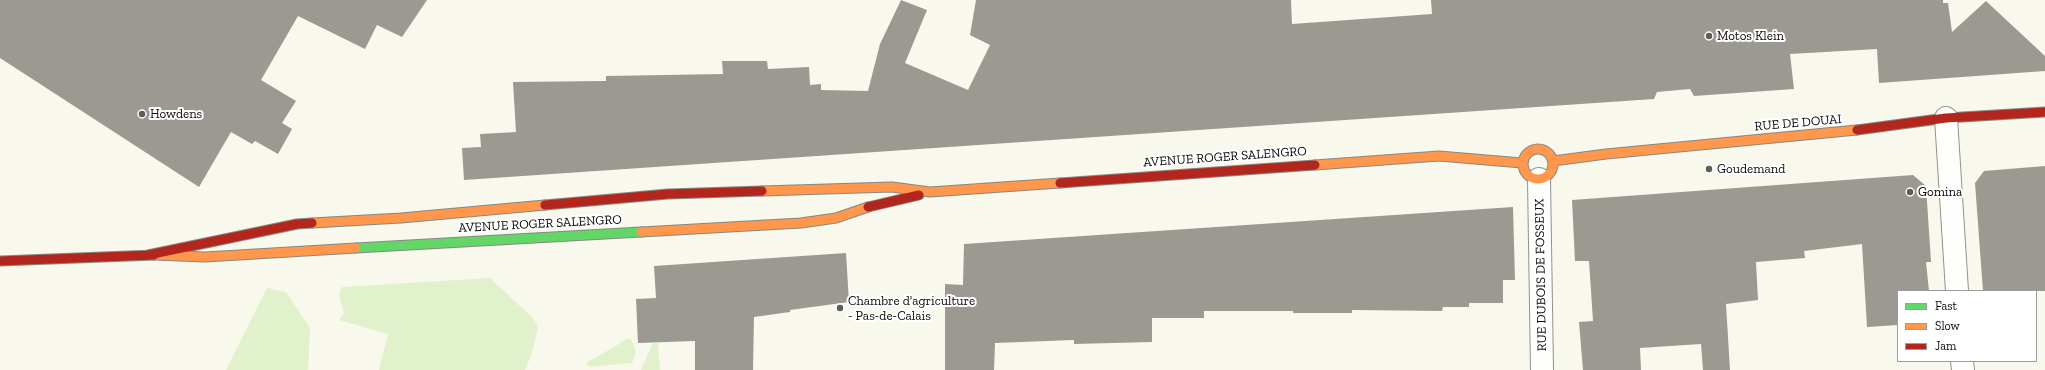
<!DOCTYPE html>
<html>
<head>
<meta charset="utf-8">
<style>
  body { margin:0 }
  #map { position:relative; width:2045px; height:370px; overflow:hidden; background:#f9f8ed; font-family:"Zilla Slab",serif }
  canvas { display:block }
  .legend { position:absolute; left:1897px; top:290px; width:140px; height:72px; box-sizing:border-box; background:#fff; border:1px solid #9d9d9d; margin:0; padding:5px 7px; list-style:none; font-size:12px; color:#0a0a0a }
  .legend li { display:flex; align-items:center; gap:8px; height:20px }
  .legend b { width:20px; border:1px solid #9d9d9d }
</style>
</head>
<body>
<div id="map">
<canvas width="2045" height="370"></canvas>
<ul class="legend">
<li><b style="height:5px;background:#63d668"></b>Fast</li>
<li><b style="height:5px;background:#ff974d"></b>Slow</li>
<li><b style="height:5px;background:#b3261e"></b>Jam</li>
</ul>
</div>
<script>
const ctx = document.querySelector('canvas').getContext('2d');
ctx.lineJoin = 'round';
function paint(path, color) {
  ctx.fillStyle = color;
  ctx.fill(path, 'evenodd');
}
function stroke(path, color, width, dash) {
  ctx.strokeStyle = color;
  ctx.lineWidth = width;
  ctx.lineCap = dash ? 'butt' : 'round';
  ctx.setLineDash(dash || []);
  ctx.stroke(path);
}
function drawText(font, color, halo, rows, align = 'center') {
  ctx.font = font + ' "Zilla Slab",serif';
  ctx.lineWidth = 4;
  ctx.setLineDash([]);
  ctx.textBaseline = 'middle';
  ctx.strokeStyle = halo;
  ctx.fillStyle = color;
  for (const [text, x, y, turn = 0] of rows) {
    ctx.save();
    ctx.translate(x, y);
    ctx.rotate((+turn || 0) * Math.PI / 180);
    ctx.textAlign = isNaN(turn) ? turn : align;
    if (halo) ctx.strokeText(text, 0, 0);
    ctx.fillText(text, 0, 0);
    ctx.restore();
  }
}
paint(new Path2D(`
  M 490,278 L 534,319 L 538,327 L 532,353 L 525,370 L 379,370 L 388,334 L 339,320 L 344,313 L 339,294 L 342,287 Z
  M 267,288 L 286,292 L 310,328 L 308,370 L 226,370 Z
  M 629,338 C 637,347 637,352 632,363 L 589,367 L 586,363 Z
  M 653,343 L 658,343 L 660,370 L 641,370 Z`), '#e0f1cb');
paint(new Path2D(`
  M 0,0 L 427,0 L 402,37 L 377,25 L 365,49 L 298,16 L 261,80 L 296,101 L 282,123 L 292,129 L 278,154 L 255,141 L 252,144 L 231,132 L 199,187 L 0,58 Z
  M 901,0 L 927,10 L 905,63 L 968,90 L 990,45 L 970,35 L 976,0 L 1291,0 L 1292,24 L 1432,14 L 1431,0 L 1943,0 L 1943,3 L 1948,3 L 1952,32 L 1986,1 L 2045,56 L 2045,71 L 1879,83 L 1877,49 L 1790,54 L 1794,89 L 1694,96 L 1690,89 L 1657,92 L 1654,99 L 464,180 L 462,148 L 481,147 L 480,134 L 516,132 L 513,82 L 606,81 L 606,76 L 723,74 L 722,61 L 767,61 L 768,69 L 809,67 L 810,85 L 821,84 L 821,90 L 868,91 L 880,44 Z
  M 2045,166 L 2045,291 L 1983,291 L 1975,183 L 1984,171 Z
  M 1913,175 L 1926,186 L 1931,262 L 1926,262 L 1929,291 L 1898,291 L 1898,325 L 1867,327 L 1862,244 L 1804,251 L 1805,258 L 1756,262 L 1758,300 L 1726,304 L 1730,370 L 1703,370 L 1701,344 L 1640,348 L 1641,370 L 1583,370 L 1579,322 L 1593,321 L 1589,261 L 1575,261 L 1572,200 Z
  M 1513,207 L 1515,280 L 1503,280 L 1503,303 L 1469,303 L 1469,307 L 1443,307 L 1442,311 L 1352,310 L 1352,313 L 1293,313 L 1293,311 L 1204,311 L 1204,318 L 1152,318 L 1152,342 L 1074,344 L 1074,340 L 995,343 L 994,370 L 945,370 L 945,284 L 963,285 L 964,244 Z
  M 846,253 L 849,302 L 790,310 L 790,312 L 754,317 L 753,370 L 695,370 L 695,341 L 638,343 L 636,299 L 656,298 L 654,266 Z`), '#9c9993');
const street = new Path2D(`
  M 1946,118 L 1957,291
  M 1539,179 L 1542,370
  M 1962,361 L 1963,370`);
const fast = new Path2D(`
  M 356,248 L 641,232`);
const slow = new Path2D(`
  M1523 164a15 15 0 1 1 30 0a15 15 0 1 1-30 0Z
  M 1553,161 L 1606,154 L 1857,130
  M 1315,165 L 1439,156 L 1522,163
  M 762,191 L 892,187 L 930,192 L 1060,183
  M 312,223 L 401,218 L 545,205
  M 641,232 L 801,223 L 836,218 L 868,207
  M 154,255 L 205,257 L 356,248`);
const jam = new Path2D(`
  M 1857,130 L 1946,118 L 2045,112
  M 1060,183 L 1315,165
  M 545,205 L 668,194 L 762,191
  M 868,207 L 919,195
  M 148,255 L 297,224 L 312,223
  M 0,261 L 154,255`);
stroke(street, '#92918c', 24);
stroke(fast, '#888883', 11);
stroke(slow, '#888883', 11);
stroke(jam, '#888883', 11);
stroke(street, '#fefefc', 22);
stroke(fast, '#63d668', 9);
stroke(slow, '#ff974d', 9);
stroke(jam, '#b3261e', 9);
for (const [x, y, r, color] of [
  [1709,36,4,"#5e5d59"],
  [142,114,4,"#5e5d59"],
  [1709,169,4,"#5e5d59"],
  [1910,192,4,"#5e5d59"],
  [840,308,4,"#5e5d59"]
]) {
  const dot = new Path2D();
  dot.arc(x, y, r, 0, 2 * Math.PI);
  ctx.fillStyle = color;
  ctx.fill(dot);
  stroke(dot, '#fff', 1.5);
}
drawText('13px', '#0a0a0a', '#fff', [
  ["Motos Klein",1717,36],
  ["Howdens",150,114],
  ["Goudemand",1717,169],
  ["Gomina",1918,192],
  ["Chambre d'agriculture",848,301],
  ["- Pas-de-Calais",848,316]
], 'left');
drawText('13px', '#0a0a0a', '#fff', [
  ["RUE DE DOUAI",1798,123,-5],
  ["AVENUE ROGER SALENGRO",1225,157,-4],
  ["AVENUE ROGER SALENGRO",540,224,-3],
  ["RUE DUBOIS DE FOSSEUX",1541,275,-91]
]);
</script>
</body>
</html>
